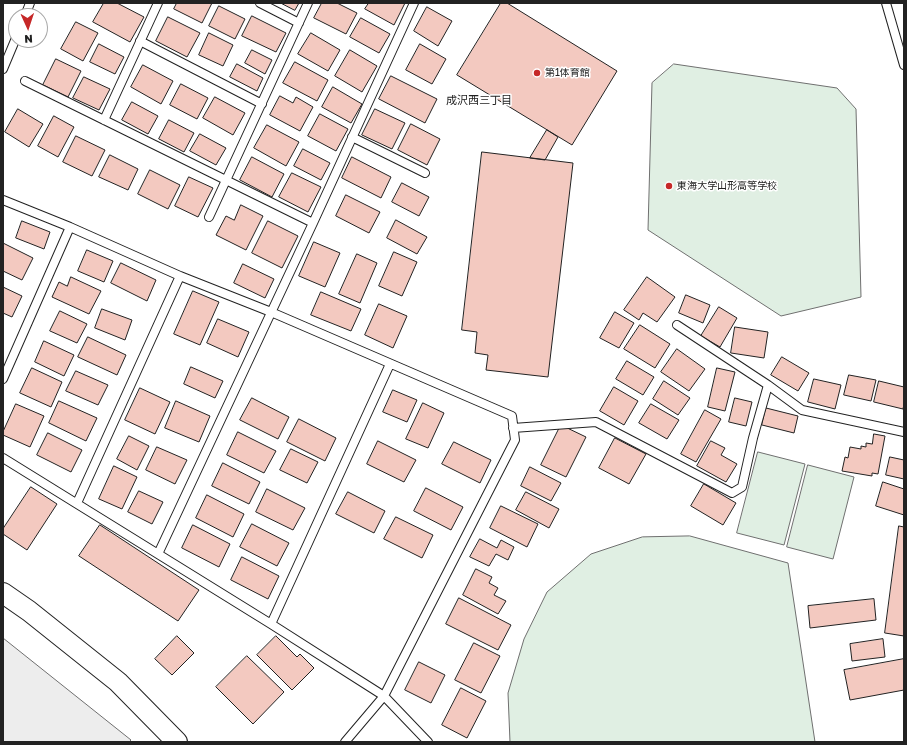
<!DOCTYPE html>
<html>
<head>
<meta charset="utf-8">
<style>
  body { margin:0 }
  #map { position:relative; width:907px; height:745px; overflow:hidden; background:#fff; font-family:"Golos Text",sans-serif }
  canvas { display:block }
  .frame { position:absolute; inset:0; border:4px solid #222; pointer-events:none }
  .north { position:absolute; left:8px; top:8px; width:40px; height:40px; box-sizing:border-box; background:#fff; border:1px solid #a7a7a7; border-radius:50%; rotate:177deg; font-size:11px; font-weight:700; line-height:16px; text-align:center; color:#222 }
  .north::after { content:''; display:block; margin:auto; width:14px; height:18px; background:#c62828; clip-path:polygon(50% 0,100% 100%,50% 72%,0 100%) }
</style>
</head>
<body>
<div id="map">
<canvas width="907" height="745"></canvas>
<div class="frame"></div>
<div class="north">N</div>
</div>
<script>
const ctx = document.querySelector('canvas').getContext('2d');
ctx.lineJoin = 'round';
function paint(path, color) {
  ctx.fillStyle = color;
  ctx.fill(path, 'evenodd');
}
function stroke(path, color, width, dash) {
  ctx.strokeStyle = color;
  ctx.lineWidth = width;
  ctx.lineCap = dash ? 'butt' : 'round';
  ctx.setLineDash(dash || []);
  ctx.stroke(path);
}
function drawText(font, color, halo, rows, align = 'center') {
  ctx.font = font + ' "Golos Text","Noto Sans JP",sans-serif';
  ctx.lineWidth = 3;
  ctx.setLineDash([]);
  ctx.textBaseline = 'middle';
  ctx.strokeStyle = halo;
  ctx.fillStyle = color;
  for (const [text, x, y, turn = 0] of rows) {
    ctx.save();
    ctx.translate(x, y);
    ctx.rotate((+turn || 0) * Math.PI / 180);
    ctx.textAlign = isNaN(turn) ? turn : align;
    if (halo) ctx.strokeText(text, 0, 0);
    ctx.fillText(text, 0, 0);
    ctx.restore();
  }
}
const green = new Path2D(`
  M 674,64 L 837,88 L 856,109 L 861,297 L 781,316 L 648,230 L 652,83 Z
  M 758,452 L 805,464 L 784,545 L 737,533 Z
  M 808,465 L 854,477 L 833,559 L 787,547 Z
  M 690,536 L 788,563 L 815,742 L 510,742 L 508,693 L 524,639 L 547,592 L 591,554 L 642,537 Z`);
paint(green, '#e0efe3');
stroke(green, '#6f6f6f', 1);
const parking = new Path2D(`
  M 3,638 L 131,740 L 129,742 L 3,742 Z`);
paint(parking, '#ededed');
stroke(parking, '#6f6f6f', 1);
const building = new Path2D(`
  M 104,3 L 117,3 L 144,17 L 130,42 L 93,22 Z
  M 177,3 L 212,3 L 202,23 L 174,9 Z
  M 281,3 L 299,3 L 295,10 Z
  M 322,3 L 337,3 L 357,13 L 346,34 L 314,18 Z
  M 369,3 L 405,3 L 394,25 L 365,9 Z
  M 501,3 L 507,3 L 617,71 L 572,145 L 457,75 Z
  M 219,6 L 245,19 L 235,39 L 209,26 Z
  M 427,7 L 452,21 L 438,46 L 414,31 Z
  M 252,16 L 286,33 L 276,52 L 242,36 Z
  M 168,17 L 200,33 L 187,57 L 156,41 Z
  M 361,18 L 390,34 L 379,53 L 350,37 Z
  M 76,22 L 98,33 L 83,61 L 61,49 Z
  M 209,33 L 233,45 L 223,66 L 199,55 Z
  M 311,33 L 340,50 L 328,71 L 298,54 Z
  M 99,44 L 124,57 L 115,74 L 90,62 Z
  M 420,44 L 446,59 L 432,84 L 406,70 Z
  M 252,50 L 272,60 L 265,74 L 245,63 Z
  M 350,50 L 377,66 L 362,92 L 335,76 Z
  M 56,59 L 81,71 L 68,97 L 43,85 Z
  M 295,62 L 328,80 L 317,101 L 283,83 Z
  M 237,64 L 263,78 L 257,91 L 230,77 Z
  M 143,65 L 173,81 L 161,104 L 131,87 Z
  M 391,76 L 437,99 L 425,123 L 379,99 Z
  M 84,77 L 110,89 L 99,110 L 73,98 Z
  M 181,84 L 208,98 L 197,119 L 170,105 Z
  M 333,87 L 362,104 L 351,123 L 322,107 Z
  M 280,96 L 293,103 L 296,97 L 313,107 L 300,131 L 270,115 Z
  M 215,97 L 245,113 L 233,135 L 203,118 Z
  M 132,102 L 158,116 L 148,134 L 122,120 Z
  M 18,109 L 43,124 L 29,147 L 5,132 Z
  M 375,109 L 405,123 L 392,149 L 362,135 Z
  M 320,114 L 348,129 L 336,151 L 308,136 Z
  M 54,116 L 74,127 L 58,157 L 38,146 Z
  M 169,120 L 194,133 L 184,152 L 159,139 Z
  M 411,124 L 440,139 L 427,165 L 398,150 Z
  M 267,125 L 299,142 L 286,166 L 254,148 Z
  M 547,130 L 558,137 L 545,160 L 530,158 Z
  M 200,134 L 226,148 L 216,165 L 190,151 Z
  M 76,136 L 105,150 L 92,176 L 63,162 Z
  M 303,149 L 330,163 L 321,180 L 294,166 Z
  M 482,152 L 573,163 L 548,377 L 486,370 L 488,355 L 475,353 L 477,332 L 462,330 Z
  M 110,155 L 138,169 L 128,190 L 99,177 Z
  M 252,157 L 284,174 L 272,197 L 240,180 Z
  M 352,157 L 391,177 L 381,198 L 342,178 Z
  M 150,170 L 180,185 L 168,209 L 138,194 Z
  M 292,173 L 321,187 L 308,212 L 279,197 Z
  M 189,177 L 213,188 L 198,217 L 175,206 Z
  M 402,183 L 429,197 L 419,216 L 392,202 Z
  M 346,195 L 380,212 L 369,233 L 336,216 Z
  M 241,205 L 263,216 L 246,250 L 216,235 L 226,216 L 234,220 Z
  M 396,220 L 427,237 L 417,254 L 387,238 Z
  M 22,221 L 50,232 L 44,249 L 16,238 Z
  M 268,221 L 298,236 L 282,268 L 252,253 Z
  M 314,242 L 340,253 L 325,287 L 299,276 Z
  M 3,243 L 33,258 L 22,280 L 3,271 Z
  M 87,250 L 113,261 L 104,282 L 78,271 Z
  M 394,252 L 417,262 L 402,296 L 379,286 Z
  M 357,254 L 377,263 L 360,303 L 339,294 Z
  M 121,263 L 156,280 L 147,301 L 111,283 Z
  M 243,264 L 274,279 L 265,298 L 234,283 Z
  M 71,277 L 101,291 L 89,314 L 52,297 L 59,282 L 67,286 Z
  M 647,277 L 675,297 L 657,322 L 643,313 L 639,320 L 624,310 Z
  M 3,287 L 22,296 L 12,317 L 3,313 Z
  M 193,291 L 219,302 L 200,345 L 174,334 Z
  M 321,292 L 361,309 L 351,331 L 311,315 Z
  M 686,295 L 710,305 L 703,323 L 679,313 Z
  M 379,304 L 407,316 L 393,348 L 365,335 Z
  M 719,307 L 737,318 L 720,347 L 701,336 Z
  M 102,309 L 132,320 L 125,340 L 95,328 Z
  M 60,311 L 87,324 L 77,343 L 50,331 Z
  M 615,312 L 634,323 L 619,348 L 600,338 Z
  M 218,319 L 249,332 L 238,357 L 207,343 Z
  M 640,325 L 670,344 L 655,368 L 624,349 Z
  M 735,327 L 768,332 L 764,358 L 731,353 Z
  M 88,337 L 126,355 L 117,375 L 78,357 Z
  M 44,341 L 74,355 L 64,376 L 35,362 Z
  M 677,349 L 705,369 L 689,391 L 661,372 Z
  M 782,357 L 809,373 L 798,391 L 771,375 Z
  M 627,361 L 654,377 L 643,395 L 616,379 Z
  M 191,367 L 223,381 L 215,398 L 184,384 Z
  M 32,368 L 62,382 L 51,407 L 20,393 Z
  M 717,368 L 735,372 L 725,411 L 708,407 Z
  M 76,371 L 108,385 L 98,405 L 66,391 Z
  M 849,375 L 876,380 L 871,401 L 844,395 Z
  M 814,379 L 841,385 L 835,409 L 808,402 Z
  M 664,381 L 690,398 L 678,415 L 653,399 Z
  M 879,381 L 904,387 L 904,404 L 903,409 L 874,402 Z
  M 614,387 L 638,401 L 624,425 L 600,411 Z
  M 140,388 L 170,402 L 155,434 L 125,420 Z
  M 393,390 L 417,400 L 407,422 L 383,412 Z
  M 252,398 L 289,417 L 278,439 L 240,420 Z
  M 735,398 L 752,402 L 746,426 L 729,422 Z
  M 59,401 L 97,418 L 86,441 L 49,423 Z
  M 176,401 L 210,416 L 199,442 L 165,428 Z
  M 423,403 L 444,413 L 428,448 L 406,439 Z
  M 16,404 L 44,416 L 30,447 L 3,435 L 3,432 Z
  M 651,404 L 679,420 L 667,439 L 639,423 Z
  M 766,408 L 798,416 L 794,433 L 762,425 Z
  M 705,410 L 721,419 L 696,462 L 681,454 Z
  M 299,419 L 336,438 L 325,461 L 287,442 Z
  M 561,425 L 586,437 L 566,477 L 541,465 Z
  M 238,432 L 276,451 L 264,473 L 227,455 Z
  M 48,433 L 82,450 L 71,472 L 37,455 Z
  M 874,434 L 885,436 L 878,474 L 872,473 L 872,476 L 842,471 L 845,457 L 848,458 L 850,447 L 861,449 L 861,446 L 866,447 L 866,443 L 872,444 Z
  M 129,436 L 149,446 L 137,470 L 117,459 Z
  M 615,438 L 646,454 L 629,484 L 599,468 Z
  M 378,441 L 416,460 L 404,482 L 367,464 Z
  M 711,441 L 725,448 L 721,455 L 737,464 L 726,482 L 697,466 Z
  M 454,442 L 491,460 L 480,483 L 442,464 Z
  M 157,447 L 187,460 L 175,484 L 146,470 Z
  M 291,449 L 318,462 L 307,483 L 280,470 Z
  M 890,457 L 904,460 L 904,479 L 886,475 Z
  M 223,463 L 260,482 L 249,504 L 212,486 Z
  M 114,466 L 137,477 L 122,509 L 99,499 Z
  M 530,467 L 561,483 L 551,501 L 521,486 Z
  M 883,482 L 904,489 L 904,515 L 876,506 Z
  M 704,484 L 736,503 L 723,525 L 691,506 Z
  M 31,487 L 57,504 L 27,550 L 3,534 L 3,529 Z
  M 426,488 L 463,507 L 451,530 L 414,511 Z
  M 267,489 L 305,508 L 293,530 L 256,512 Z
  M 139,491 L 163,502 L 152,524 L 128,512 Z
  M 348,492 L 385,511 L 374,533 L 336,514 Z
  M 526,492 L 559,509 L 549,528 L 516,510 Z
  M 207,495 L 244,514 L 233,537 L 196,518 Z
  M 501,506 L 538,524 L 527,547 L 490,528 Z
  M 396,517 L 433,535 L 422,558 L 384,539 Z
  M 252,524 L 289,543 L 277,566 L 240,547 Z
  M 100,525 L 199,590 L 178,621 L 79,556 Z
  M 193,525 L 230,544 L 219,567 L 182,548 Z
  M 899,526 L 904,527 L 904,636 L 885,633 Z
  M 480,539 L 497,548 L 501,540 L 514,547 L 508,560 L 496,554 L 489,566 L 470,557 Z
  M 242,557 L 279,576 L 268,599 L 231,580 Z
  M 476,569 L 492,577 L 489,583 L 498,588 L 494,595 L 506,601 L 498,614 L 463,595 Z
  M 459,598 L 511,625 L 498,650 L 446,624 Z
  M 874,599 L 876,620 L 810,628 L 808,606 Z
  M 177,636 L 194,653 L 172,675 L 155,659 Z
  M 276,636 L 297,657 L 300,654 L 314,668 L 292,690 L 257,655 Z
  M 883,639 L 885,657 L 852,661 L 850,644 Z
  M 474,643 L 500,656 L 481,693 L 455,680 Z
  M 247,656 L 284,692 L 253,724 L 216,687 Z
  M 904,659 L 904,690 L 850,700 L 844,670 Z
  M 419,662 L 445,675 L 431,703 L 405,690 Z
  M 461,688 L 486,701 L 467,738 L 442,725 Z`);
paint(building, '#f3c9c0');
stroke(building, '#222', 1);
const service = new Path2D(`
  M 260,3 L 299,23
  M 886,3 L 904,65
  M 25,16 L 30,3
  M 140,41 L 262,104
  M 3,69 L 16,38
  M 25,81 L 313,223
  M 104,120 L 158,3
  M 352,137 L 425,173
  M 3,200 L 70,227 L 180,276 L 271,312 L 512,416 L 515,440 L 384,696 L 345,742
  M 209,217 L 308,3
  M 677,325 L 768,385 L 802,410 L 904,432
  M 3,379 L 70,227
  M 513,428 L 596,422 L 732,493 L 742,487 L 753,438 L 768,385
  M 3,458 L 271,624 L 384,696 L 428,742
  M 77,503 L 180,276
  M 158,554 L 313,223 L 414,3
  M 271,624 L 390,364`);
const tertiary = new Path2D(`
  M 3,593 L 29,611 L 118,682 L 177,742`);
stroke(service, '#222', 10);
stroke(tertiary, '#222', 22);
stroke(service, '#fff', 8);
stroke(tertiary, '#fff', 20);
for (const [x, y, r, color] of [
  [537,73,4,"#c62828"],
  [669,186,4,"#c62828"]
]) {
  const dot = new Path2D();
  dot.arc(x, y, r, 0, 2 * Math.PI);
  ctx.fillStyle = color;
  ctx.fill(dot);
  stroke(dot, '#fff', 1.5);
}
drawText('10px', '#222', '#fff', [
  ["第1体育館",545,73],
  ["東海大学山形高等学校",677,186]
], 'left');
drawText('11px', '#222', '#fff', [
  ["成沢西三丁目",479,101]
]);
</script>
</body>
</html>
